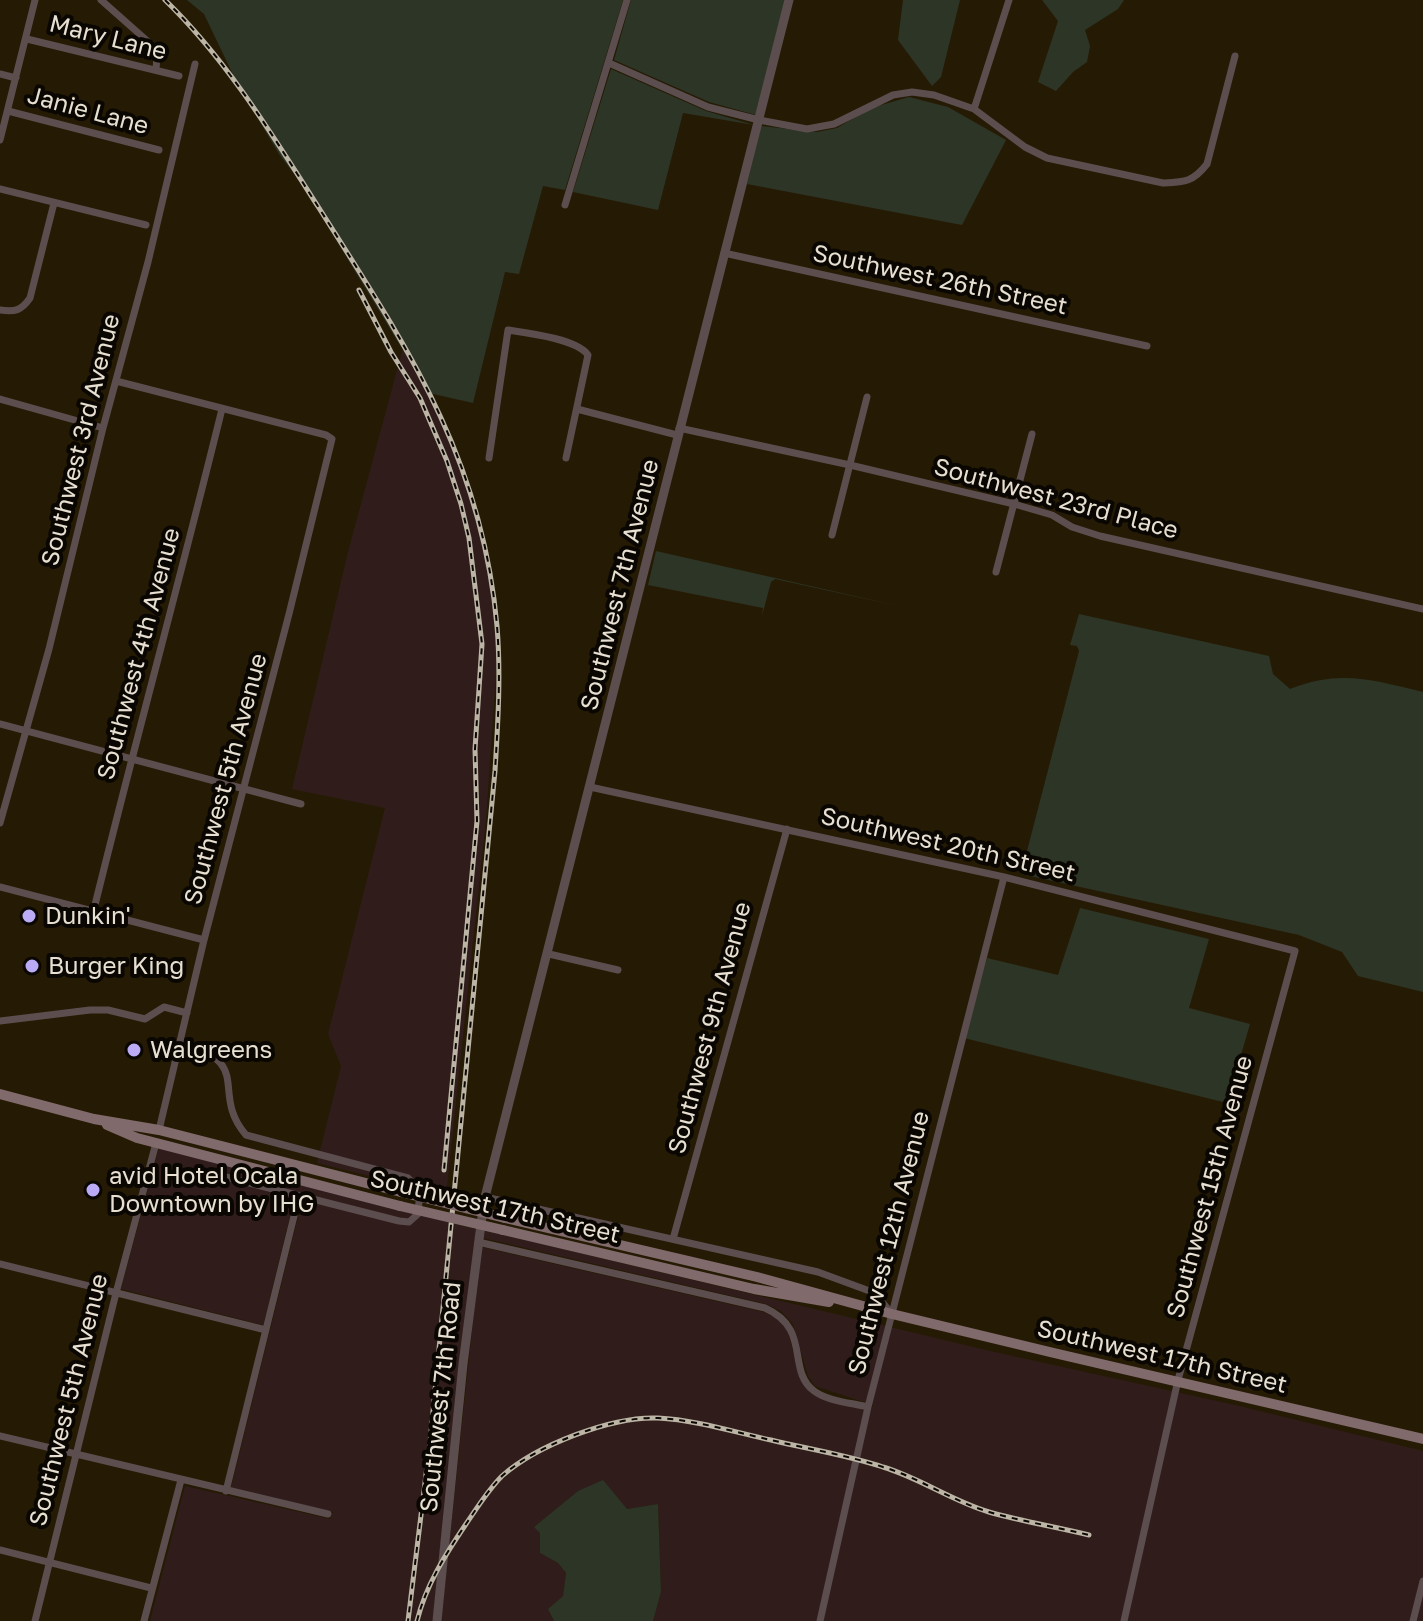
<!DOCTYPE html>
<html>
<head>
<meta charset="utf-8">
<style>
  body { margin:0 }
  canvas { display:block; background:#251a03 }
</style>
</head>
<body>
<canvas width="1423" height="1621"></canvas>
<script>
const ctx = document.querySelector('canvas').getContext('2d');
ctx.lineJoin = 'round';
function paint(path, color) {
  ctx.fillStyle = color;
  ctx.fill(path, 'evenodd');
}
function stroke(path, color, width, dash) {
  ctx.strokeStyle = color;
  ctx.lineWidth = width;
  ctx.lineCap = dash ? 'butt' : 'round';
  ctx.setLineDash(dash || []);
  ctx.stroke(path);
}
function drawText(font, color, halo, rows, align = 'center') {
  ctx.font = font + ' "Golos Text",sans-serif';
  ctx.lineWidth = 8;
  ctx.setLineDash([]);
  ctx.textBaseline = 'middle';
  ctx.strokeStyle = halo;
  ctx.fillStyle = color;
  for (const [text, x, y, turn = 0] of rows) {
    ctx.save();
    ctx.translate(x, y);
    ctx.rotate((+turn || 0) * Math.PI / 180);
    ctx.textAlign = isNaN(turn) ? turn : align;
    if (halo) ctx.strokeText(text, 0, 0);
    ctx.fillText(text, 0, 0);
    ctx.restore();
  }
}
paint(new Path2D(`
  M 403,348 L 426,386 L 459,455 L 479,519 L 491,589 L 497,658 L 486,819 L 446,1195 L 317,1163 L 341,1066 L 328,1034 L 385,808 L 292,789 L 348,552 Z
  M 159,1148 L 476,1229 L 459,1364 L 433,1621 L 150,1621 L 185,1486 L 330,1519 L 333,1512 L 231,1488 L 304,1193 L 296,1192 L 263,1325 L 121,1289 Z
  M 484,1230 L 990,1351 L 1235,1405 L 1423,1451 L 1423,1621 L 653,1621 L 661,1592 L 658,1504 L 627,1509 L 578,1491 L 534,1527 L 540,1532 L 540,1553 L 558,1563 L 566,1573 L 563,1596 L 548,1609 L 554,1621 L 441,1621 L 481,1247 L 763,1312 L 777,1318 L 787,1329 L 801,1380 L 811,1394 L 870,1412 L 873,1405 L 815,1386 L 808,1376 L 793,1324 L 781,1311 L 766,1304 L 483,1238 Z`), '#301d1b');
paint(new Path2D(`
  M 187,0 L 623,0 L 565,190 L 543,186 L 519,274 L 505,272 L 473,403 L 429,393 L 304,187 L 279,154 L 238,85 L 204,14 Z
  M 631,0 L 785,0 L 756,115 L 709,102 L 614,60 Z
  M 903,0 L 960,0 L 941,77 L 932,86 L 898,40 Z
  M 1042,0 L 1124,0 L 1118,9 L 1085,30 L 1090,46 L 1087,62 L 1073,72 L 1056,91 L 1038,82 L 1058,21 Z
  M 611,69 L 706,111 L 754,125 L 683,113 L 658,210 L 573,192 Z
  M 909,97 L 948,107 L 1006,140 L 962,225 L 747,184 L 761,126 L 817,132 L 837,128 L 871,108 Z
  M 656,551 L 912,609 L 775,579 L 771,582 L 762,616 L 763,608 L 648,585 Z
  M 1079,614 L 1269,656 L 1273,674 L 1290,689 C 1340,669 1373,680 1423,692 L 1423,992 L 1358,976 L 1342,952 L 1299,935 L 1021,874 L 1079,651 L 1077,646 L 1070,645 Z
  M 1080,908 L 1209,939 L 1189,1008 L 1250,1024 L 1227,1103 L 964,1038 L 987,958 L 1058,975 Z
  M 603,1480 L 627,1509 L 658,1504 L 661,1592 L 653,1621 L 554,1621 L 548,1609 L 563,1596 L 566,1573 L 558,1563 L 540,1553 L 540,1533 L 534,1527 L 578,1491 Z`), '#2d3526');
stroke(new Path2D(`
  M 101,0 L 153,46 L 157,55 L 156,70
  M 27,39 L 179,76
  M 609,63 L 708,107 L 759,120 L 807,129 L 834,124 L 893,95 L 912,92 L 934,95 L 974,109 L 1025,147 L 1047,158 L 1163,183 C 1185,182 1193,182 1207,164 L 1235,56
  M 0,74 L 16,78
  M 974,109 L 1009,0
  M 8,111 L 159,150
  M 0,140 L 35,0
  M 0,189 L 146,225
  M 565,205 L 627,0
  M 724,253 L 1147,346
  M 0,310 C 15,312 21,311 30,298 L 54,203
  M 116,381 L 326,435 L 332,439 L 289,614 L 204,940 L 159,1130
  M 0,399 L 103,428
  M 577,409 L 677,435
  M 679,428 L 850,465 L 1014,504 L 1052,515 L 1072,527 L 1100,536 L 1423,609
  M 489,458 L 508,330 C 528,333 577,339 588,355 L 566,458
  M 832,535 L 867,397
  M 996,572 L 1032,434
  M 0,724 L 301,804
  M 590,787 L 1004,877 L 1295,951 L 1178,1380 L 1124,1621
  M 0,823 L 49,649 L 103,428 L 148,262 L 195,64
  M 0,887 L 204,940
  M 94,909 C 135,742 181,576 222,409
  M 549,954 L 618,970
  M 0,1021 L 90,1010 L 108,1010 L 145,1019 L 164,1007 L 187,1013
  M 180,1044 C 256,1062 209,1092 246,1135 L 408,1178 L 420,1189 L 418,1214 L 409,1222 L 399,1221 L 206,1172
  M 485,1197 L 818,1272 L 875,1293 L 890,1312
  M 673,1239 L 787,829
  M 478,1242 L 765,1308 C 812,1329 786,1370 814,1391 C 827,1401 852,1403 868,1407
  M 0,1264 L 266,1330
  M 0,1436 L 328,1514
  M 226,1491 L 299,1196
  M 0,1550 L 151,1588
  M 35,1621 L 116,1293 L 156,1143
  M 144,1621 L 181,1480
  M 820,1621 L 868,1407 L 1004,877
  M 1413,1621 L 1423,1581`), '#5c4e4f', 7);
stroke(new Path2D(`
  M 437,1621 L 463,1364 L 484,1201 L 789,0`), '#5c4e4f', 9);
stroke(new Path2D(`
  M 0,1094 L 94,1119 L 159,1130 L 401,1192
  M 107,1125 L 137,1138 L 400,1206
  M 505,1218 L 757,1277 L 892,1314 L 1054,1353 L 1423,1439
  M 503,1230 L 754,1289 L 829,1302`), '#806a6b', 10);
const rail = new Path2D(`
  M 165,0 C 227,60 273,136 319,208 C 407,347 482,457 497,626 C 501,674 498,722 495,771 L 430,1442 L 408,1621
  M 359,290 L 391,352 L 420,398 L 447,461 L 461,504 L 469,538 L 482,644 L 475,749 L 477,821 L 444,1170
  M 417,1621 C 426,1585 445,1555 466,1524 C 477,1508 488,1490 502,1476 C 537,1445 612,1416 658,1418 C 696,1420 734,1432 771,1440 C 808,1449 847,1455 883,1467 C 920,1478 952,1501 989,1512 C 1021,1521 1056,1527 1089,1535`);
stroke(rail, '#bcb5a5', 5);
stroke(rail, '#0a0601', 2, [6]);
stroke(new Path2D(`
  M 401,1192 L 505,1218
  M 400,1206 L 503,1230`), '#806a6b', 10);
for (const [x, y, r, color] of [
  [29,916,8,"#bbaaf6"],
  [32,966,8,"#bbaaf6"],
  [134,1050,8,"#bbaaf6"],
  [93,1190,8,"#bbaaf6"]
]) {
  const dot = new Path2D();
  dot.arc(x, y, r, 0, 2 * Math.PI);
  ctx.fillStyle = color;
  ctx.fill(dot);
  stroke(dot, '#0a0601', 3);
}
drawText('24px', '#e7e0d2', '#0a0601', [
  ["Mary Lane",108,38,14],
  ["Janie Lane",88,111,15],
  ["Southwest 26th Street",940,280,12],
  ["Southwest 3rd Avenue",81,440,-76],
  ["Southwest 23rd Place",1056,499,15],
  ["Southwest 7th Avenue",620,585,-76],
  ["Southwest 4th Avenue",139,654,-75],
  ["Southwest 5th Avenue",226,779,-75],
  ["Southwest 20th Street",948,845,13],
  ["Southwest 9th Avenue",710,1028,-75],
  ["Southwest 15th Avenue",1210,1187,-75],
  ["Southwest 17th Street",495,1207,13],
  ["Southwest 12th Avenue",889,1243,-76],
  ["Southwest 17th Street",1162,1357,13],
  ["Southwest 7th Road",441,1397,-84],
  ["Southwest 5th Avenue",69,1400,-76]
]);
drawText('24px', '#e7e0d2', '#0a0601', [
  ["Dunkin'",45,916],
  ["Burger King",48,966],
  ["Walgreens",150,1050],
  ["avid Hotel Ocala",109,1176],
  ["Downtown by IHG",109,1204]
], 'left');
</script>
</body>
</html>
